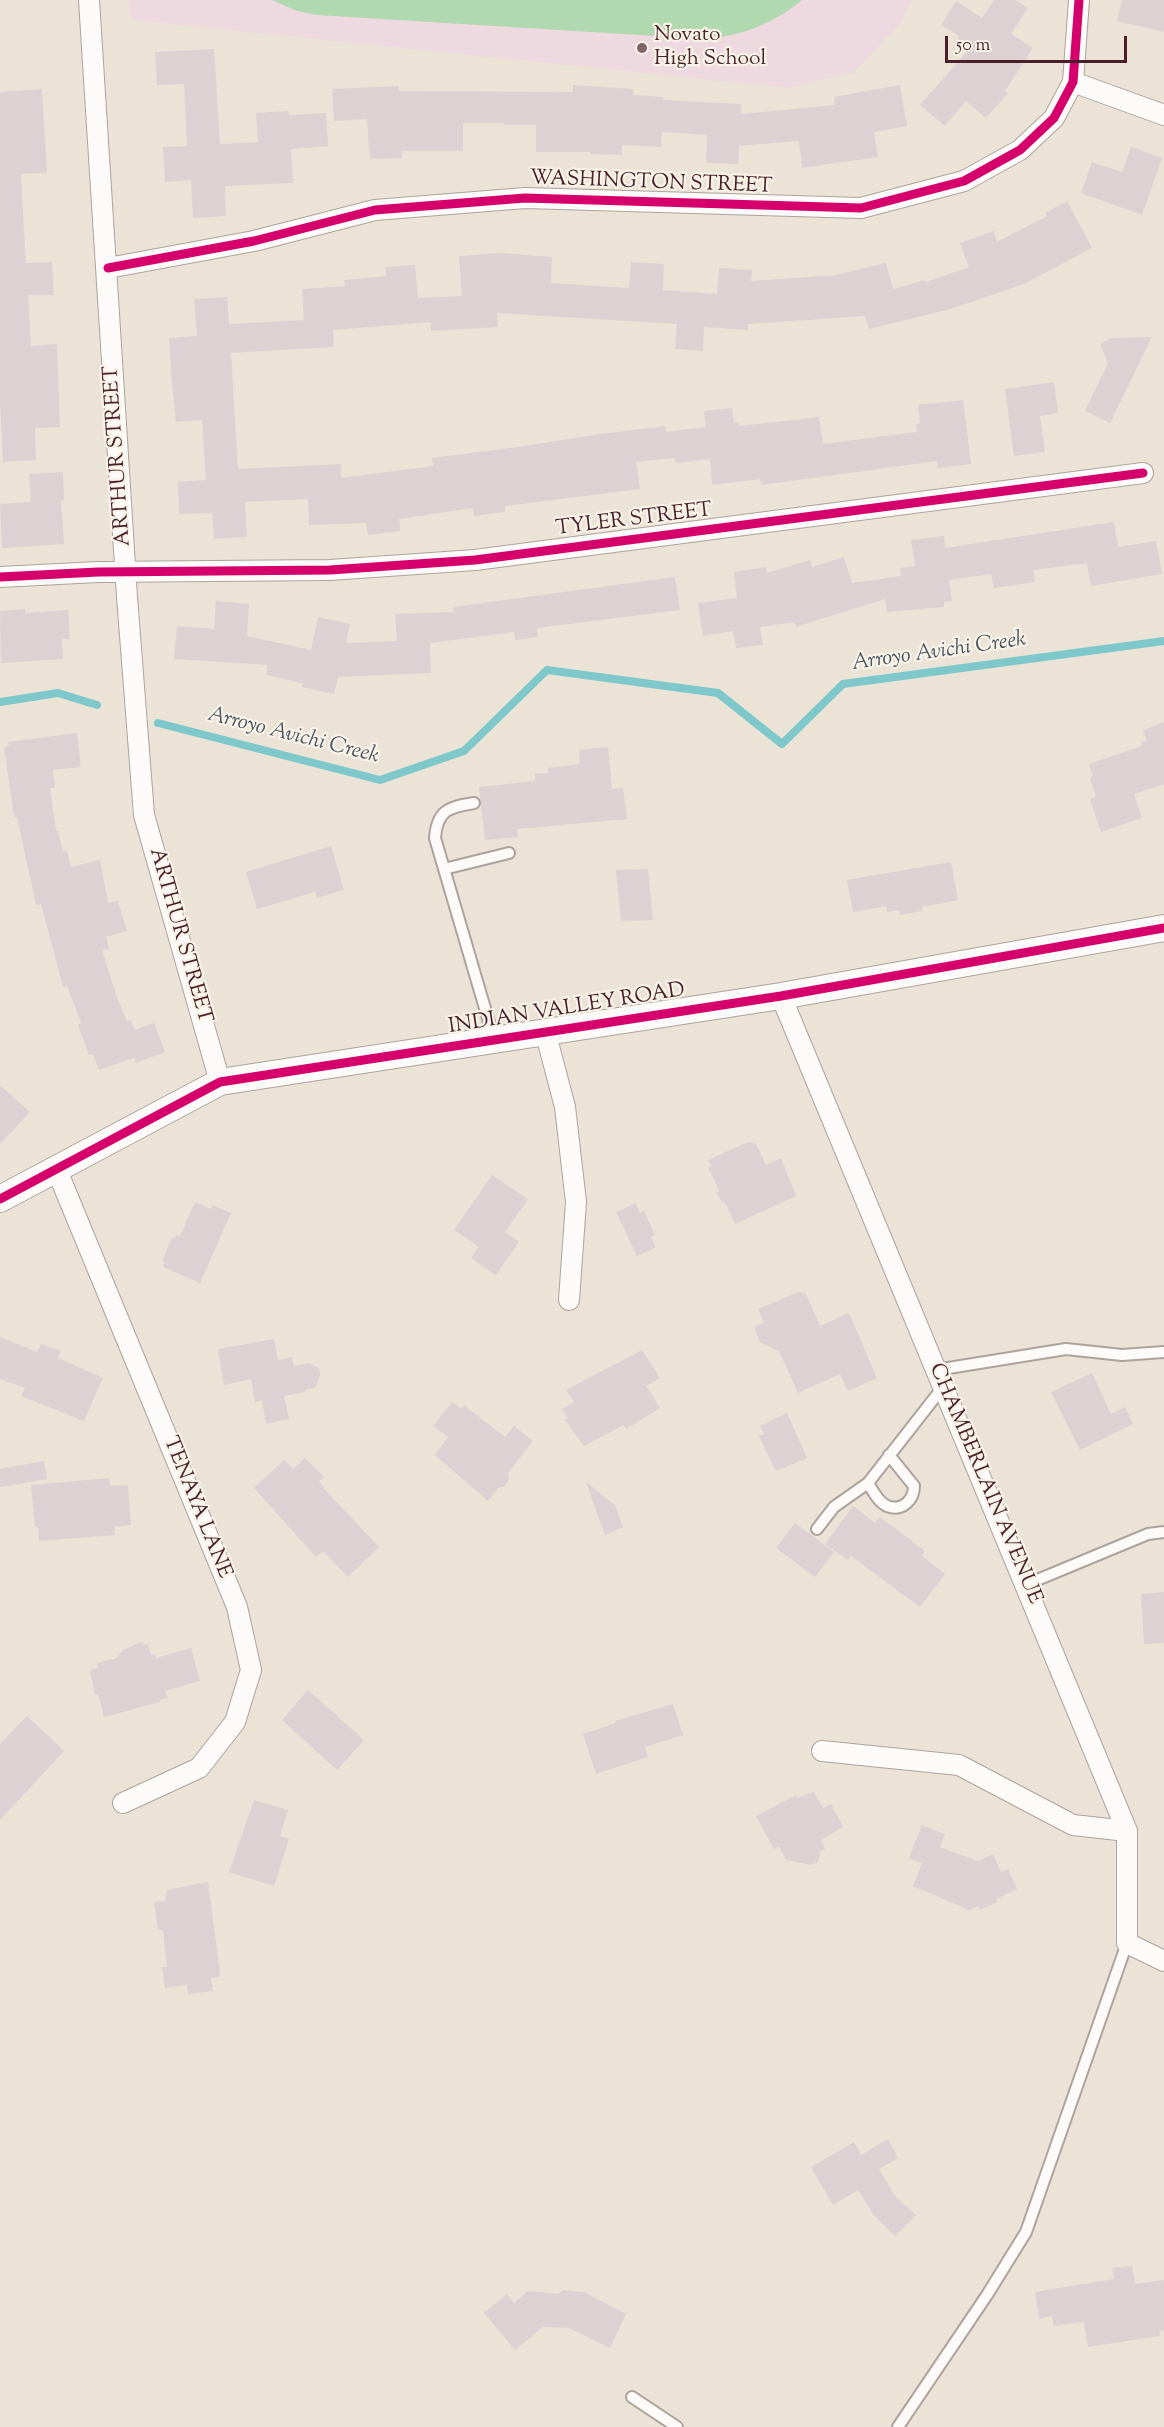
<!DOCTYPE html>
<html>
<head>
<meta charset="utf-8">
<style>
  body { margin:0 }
  #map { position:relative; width:1164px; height:2427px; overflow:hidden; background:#ebe3d6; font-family:"Sorts Mill Goudy",serif }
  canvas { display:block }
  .scale { position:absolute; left:945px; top:36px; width:182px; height:27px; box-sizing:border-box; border:3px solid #4a1f2b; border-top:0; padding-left:8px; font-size:18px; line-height:21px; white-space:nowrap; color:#4a1f2b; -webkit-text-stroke:4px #f7f3e8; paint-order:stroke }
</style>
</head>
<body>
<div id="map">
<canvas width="1164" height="2427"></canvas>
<div class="scale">50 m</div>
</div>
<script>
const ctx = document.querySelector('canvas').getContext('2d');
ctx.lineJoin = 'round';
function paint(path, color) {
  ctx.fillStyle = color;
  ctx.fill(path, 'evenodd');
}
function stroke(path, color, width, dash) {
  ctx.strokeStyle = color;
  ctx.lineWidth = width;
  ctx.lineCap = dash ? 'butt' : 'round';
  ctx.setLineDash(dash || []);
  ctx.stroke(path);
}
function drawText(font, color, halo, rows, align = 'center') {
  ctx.font = font + ' "Sorts Mill Goudy",serif';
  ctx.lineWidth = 4.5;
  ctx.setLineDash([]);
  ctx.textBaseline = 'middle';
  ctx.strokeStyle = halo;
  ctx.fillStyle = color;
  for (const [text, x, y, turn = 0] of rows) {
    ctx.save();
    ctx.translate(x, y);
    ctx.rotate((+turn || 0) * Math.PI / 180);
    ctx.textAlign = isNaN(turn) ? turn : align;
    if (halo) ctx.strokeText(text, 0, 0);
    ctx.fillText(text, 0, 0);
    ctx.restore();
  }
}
paint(new Path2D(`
  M 128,0 L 912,0 L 899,25 L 854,72 L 789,88 L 132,20 Z`), '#edd9df');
paint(new Path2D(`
  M 272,0 L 802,0 C 773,24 741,36 704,39 L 317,15 L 297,11 Z`), '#b1d9af');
stroke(new Path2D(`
  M 0,702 L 58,693 L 97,705
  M 158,723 L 380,780 L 464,751 L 547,670 L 718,693 L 782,744 L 843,684 L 1164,641`), '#7ec8cc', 8);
paint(new Path2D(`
  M 994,0 L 1015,0 L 1028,8 L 1011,34 L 1033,48 L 1005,91 L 1008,93 L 986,118 L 966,101 L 945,126 L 920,105 L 971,47 L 958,39 L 959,36 L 941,25 L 956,1 L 982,18 Z
  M 1122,0 L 1164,0 L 1164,32 L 1117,21 Z
  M 214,49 L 220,144 L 258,142 L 256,113 L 288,111 L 289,115 L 326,113 L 328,146 L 291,149 L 293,183 L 225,186 L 226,216 L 193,218 L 191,180 L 165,182 L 163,147 L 187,146 L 184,84 L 157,85 L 155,52 Z
  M 573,85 L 633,89 L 633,95 L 664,97 L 663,100 L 741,104 L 741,114 L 835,105 L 834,97 L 900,85 L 907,126 L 874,132 L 878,157 L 802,168 L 799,141 L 739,146 L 738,164 L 706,163 L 707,135 L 662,132 L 661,147 L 622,145 L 622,155 L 590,154 L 590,152 L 536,152 L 536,125 L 504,125 L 504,123 L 463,123 L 463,151 L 402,151 L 402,158 L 370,159 L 367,119 L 334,121 L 332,89 L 398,86 L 399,91 L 573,92 Z
  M 42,89 L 47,173 L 21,174 L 24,231 L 26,263 L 52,262 L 54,295 L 28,295 L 31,346 L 57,344 L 60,427 L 35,428 L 36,460 L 3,462 L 0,403 L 0,92 Z
  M 1131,147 L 1162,158 L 1142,215 L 1081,193 L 1092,162 L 1122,172 Z
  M 1067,201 L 1092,248 L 1024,284 L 951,309 L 869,329 L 865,316 L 748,324 L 748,330 L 704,327 L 703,351 L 675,349 L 677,324 L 497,313 L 498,327 L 431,331 L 431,322 L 333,330 L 334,347 L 231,353 L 238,469 L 341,464 L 341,478 L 433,466 L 432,458 L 518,447 L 600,434 L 665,426 L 666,432 L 706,427 L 704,411 L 732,408 L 734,423 L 739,422 L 739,426 L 819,417 L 823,444 L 917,432 L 916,424 L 920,423 L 918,405 L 963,400 L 971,464 L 938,468 L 937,461 L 761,485 L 760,479 L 712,485 L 710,459 L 676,463 L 675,458 L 636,462 L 640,489 L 505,506 L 505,512 L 474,516 L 473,508 L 399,519 L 400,531 L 368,535 L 366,523 L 309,525 L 308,499 L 245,502 L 247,537 L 214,539 L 212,513 L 179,514 L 178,482 L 206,480 L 202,420 L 176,422 L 171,372 L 169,338 L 197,336 L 194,299 L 227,297 L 229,324 L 304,320 L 302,289 L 345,286 L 344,280 L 386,276 L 385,267 L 415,265 L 418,298 L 462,296 L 459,256 L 502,253 L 552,257 L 551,283 L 629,288 L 631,262 L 664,264 L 663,290 L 717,294 L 719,268 L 752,270 L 751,281 L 836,275 L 886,263 L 893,289 L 925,280 L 926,282 L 969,267 L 960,243 L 994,231 L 997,242 L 1047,216 L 1045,213 Z
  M 1152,337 L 1110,423 L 1085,411 L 1108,363 L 1100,344 L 1111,338 Z
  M 1054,382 L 1058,413 L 1040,416 L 1045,452 L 1014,456 L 1005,389 Z
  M 63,472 L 64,500 L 61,501 L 64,544 L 2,548 L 0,504 L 31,502 L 29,474 Z
  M 1114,522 L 1118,547 L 1156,541 L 1162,574 L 1091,586 L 1087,563 L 1033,570 L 1035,582 L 994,588 L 991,574 L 949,580 L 952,601 L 944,602 L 944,607 L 887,612 L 885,599 L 796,627 L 794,622 L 760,627 L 763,645 L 736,648 L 733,631 L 703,636 L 698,603 L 737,598 L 734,572 L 766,567 L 767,573 L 810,560 L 812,567 L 844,557 L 852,583 L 901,576 L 900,568 L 915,566 L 911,540 L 944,536 L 945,548 Z
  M 675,577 L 680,610 L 537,628 L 538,637 L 515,640 L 514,632 L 430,643 L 431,673 L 338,677 L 334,694 L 302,687 L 302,683 L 266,675 L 268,665 L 174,659 L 177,626 L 214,629 L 216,601 L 249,604 L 247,636 L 311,650 L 318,617 L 350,624 L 346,643 L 397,641 L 395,614 L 454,612 L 453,607 Z
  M 25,609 L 25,613 L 68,610 L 70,639 L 62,639 L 63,659 L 1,663 L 0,611 Z
  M 1164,722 L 1164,784 L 1134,794 L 1142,818 L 1101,832 L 1090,799 L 1096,797 L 1090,778 L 1093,776 L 1089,764 L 1142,746 L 1141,742 L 1147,741 L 1143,730 Z
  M 77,733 L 81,767 L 53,770 L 55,788 L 50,788 L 56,831 L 58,831 L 63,852 L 67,850 L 71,867 L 100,860 L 108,903 L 118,901 L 127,931 L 106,937 L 109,949 L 102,950 L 117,998 L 127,1021 L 131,1020 L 135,1030 L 154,1023 L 165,1052 L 136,1063 L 134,1058 L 99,1070 L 93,1054 L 89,1055 L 78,1025 L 81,1023 L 67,986 L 63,987 L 41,904 L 36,905 L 17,817 L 14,817 L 4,747 L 9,746 L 8,742 Z
  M 608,747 L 612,789 L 623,788 L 627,819 L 517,829 L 518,837 L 485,840 L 479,787 L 535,781 L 535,774 L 548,773 L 548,768 L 580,764 L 579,750 Z
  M 331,846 L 344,890 L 317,898 L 315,892 L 257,909 L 246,872 Z
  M 951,862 L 958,900 L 922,907 L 922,911 L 900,915 L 899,910 L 887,912 L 886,906 L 853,912 L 847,880 Z
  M 648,869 L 653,920 L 621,921 L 616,870 Z
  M 0,1085 L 30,1112 L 0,1144 Z
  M 748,1142 L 756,1144 L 766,1165 L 781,1158 L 796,1196 L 735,1224 L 725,1203 L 722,1202 L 717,1193 L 719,1190 L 708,1167 L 711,1166 L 708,1160 Z
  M 492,1175 L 528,1199 L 505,1232 L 519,1242 L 496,1275 L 471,1258 L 479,1247 L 454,1230 Z
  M 195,1202 L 211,1209 L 212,1205 L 231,1213 L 200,1283 L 163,1267 L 165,1262 L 162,1261 L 172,1238 L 175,1239 L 176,1235 L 180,1236 Z
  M 636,1203 L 640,1213 L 644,1211 L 655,1235 L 651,1237 L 656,1247 L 637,1256 L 616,1212 Z
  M 799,1292 L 806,1294 L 820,1326 L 849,1313 L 877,1378 L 848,1391 L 840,1374 L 798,1393 L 779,1351 L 760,1342 L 754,1327 L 764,1323 L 758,1309 Z
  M 0,1337 L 37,1352 L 41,1344 L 61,1351 L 58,1358 L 103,1378 L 84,1421 L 21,1396 L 25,1388 L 0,1379 Z
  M 274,1339 L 278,1360 L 292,1357 L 294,1366 L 308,1363 L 319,1368 L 320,1375 L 316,1387 L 305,1390 L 306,1392 L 284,1396 L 289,1419 L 266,1424 L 262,1400 L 255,1402 L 251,1379 L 224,1385 L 218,1349 Z
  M 642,1350 L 660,1378 L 646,1386 L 660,1408 L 626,1429 L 624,1425 L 584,1446 L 565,1420 L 568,1418 L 562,1409 L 574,1402 L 566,1390 Z
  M 1092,1373 L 1111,1414 L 1125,1407 L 1133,1424 L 1080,1450 L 1051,1392 Z
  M 452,1402 L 461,1409 L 464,1405 L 505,1437 L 514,1426 L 533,1441 L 508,1473 L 509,1480 L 504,1487 L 498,1488 L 488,1501 L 435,1455 L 448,1437 L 433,1426 Z
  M 787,1413 L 807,1458 L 776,1471 L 759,1436 L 764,1434 L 760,1426 Z
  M 305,1458 L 324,1477 L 319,1481 L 327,1492 L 379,1547 L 348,1577 L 323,1551 L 316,1557 L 254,1488 L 284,1460 L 293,1469 Z
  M 44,1461 L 47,1479 L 0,1487 L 0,1469 Z
  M 109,1478 L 110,1486 L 128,1485 L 131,1525 L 114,1527 L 115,1535 L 39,1541 L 38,1526 L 35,1527 L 31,1485 Z
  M 586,1482 L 615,1505 L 623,1527 L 605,1535 Z
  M 853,1506 L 875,1523 L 880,1517 L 925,1551 L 922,1556 L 945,1574 L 920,1607 L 851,1556 L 848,1560 L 825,1544 Z
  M 795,1523 L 834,1552 L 815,1577 L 776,1548 Z
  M 1164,1592 L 1164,1643 L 1144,1644 L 1141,1594 Z
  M 142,1642 L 144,1645 L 148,1644 L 151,1655 L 155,1654 L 156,1658 L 191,1648 L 200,1681 L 165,1691 L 168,1698 L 160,1700 L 160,1702 L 104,1717 L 98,1694 L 95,1695 L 90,1670 L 98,1668 L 97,1663 L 117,1658 L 123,1650 Z
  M 308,1690 L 364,1740 L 337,1770 L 282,1720 Z
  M 673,1704 L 683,1735 L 645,1747 L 648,1757 L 596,1774 L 583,1734 L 616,1723 L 615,1721 Z
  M 27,1716 L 64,1751 L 0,1820 L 0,1744 Z
  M 814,1792 L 823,1808 L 831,1804 L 843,1827 L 821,1840 L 825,1849 L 820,1851 L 818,1862 L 811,1865 L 786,1860 L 779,1846 L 774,1849 L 756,1816 L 796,1795 L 797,1798 Z
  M 254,1800 L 288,1810 L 280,1836 L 289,1839 L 274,1886 L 229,1872 Z
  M 922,1825 L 945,1834 L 940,1847 L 978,1861 L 993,1854 L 1001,1872 L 1008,1869 L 1017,1889 L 996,1899 L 997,1902 L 980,1910 L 978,1906 L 969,1910 L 913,1886 L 922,1863 L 909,1858 Z
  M 208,1882 L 220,1973 L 219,1977 L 211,1978 L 213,1991 L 188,1994 L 187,1985 L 165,1988 L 162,1967 L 167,1967 L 163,1930 L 158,1930 L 154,1902 L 165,1901 L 167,1890 Z
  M 888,2139 L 898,2158 L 879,2169 L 895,2196 L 916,2215 L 895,2236 L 873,2214 L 858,2190 L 833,2205 L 811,2167 L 854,2142 L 861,2155 Z
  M 1132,2266 L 1135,2284 L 1164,2280 L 1164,2330 L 1159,2331 L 1160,2336 L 1088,2347 L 1084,2322 L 1054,2326 L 1052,2316 L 1039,2319 L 1035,2292 L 1114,2279 L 1112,2268 Z
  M 563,2290 L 584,2292 L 626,2314 L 610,2348 L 569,2328 L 543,2327 L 515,2350 L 484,2313 L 507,2294 L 514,2303 L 528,2291 L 558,2294 Z`), '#ddd1d4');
const service = new Path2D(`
  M 474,803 C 449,807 437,810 435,838 L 494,1039
  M 444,869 L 509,853
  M 936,1370 L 1066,1349 L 1122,1355 L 1164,1352
  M 868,1483 C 873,1491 878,1502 887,1506 C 902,1512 914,1500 914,1486 L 889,1455
  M 817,1529 L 834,1507 L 868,1483 L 943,1387
  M 1025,1585 L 1148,1534 L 1164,1532
  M 632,2397 L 677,2427
  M 898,2427 L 987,2295 L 1026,2232 L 1127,1943`);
const minor = new Path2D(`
  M 89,0 L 127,597 L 144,815 L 220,1082
  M 1073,82 L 1164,115
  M 108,268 L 254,241 L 375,210 L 525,198 L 861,208 L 964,181 L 1020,150 L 1054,118 L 1073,82 L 1079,0
  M 0,577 L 98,572 L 330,570 L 475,560 L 1143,473
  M 781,996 L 1127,1831 L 1127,1943 L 1164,1961
  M 545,1031 L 565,1107 L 576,1202 L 569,1300
  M 56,1168 L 237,1607 L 251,1670 L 235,1722 L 199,1768 L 123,1803
  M 822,1751 L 959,1765 L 1073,1825 L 1127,1831`);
const tertiary = new Path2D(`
  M 0,1199 L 220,1082 L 781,996 L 1164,928`);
stroke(service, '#ada39d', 14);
stroke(minor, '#ada39d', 22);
stroke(tertiary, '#ada39d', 28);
stroke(service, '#fcfbf9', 10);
stroke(minor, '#fcfbf9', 20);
stroke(tertiary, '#fcfbf9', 26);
stroke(new Path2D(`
  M 108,268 L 254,241 L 375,210 L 525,198 L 861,208 L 964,181 L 1020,150 L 1054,118 L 1073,82 L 1079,0
  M 0,577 L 98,572 L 330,570 L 475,560 L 1143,473
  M 0,1199 L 220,1082 L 781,996 L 1164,928`), '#d6006c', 9);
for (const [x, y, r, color] of [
  [642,48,6,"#826467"]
]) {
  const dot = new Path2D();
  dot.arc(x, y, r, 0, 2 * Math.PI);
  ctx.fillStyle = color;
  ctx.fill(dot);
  stroke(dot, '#f7f3e8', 2);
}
drawText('21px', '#4a1f2b', '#f7f3e8', [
  ["Novato",654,36],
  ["High School",654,60]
], 'left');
drawText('21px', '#4a1f2b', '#f7f3e8', [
  ["WASHINGTON STREET",651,184,2],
  ["ARTHUR STREET",119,456,-94],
  ["TYLER STREET",634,521,-7],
  ["ARTHUR STREET",179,936,74],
  ["INDIAN VALLEY ROAD",567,1010,-9],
  ["CHAMBERLAIN AVENUE",984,1484,67],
  ["TENAYA LANE",196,1508,68]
]);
drawText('italic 22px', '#4c5662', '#f7f3e8', [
  ["Arroyo Avichi Creek",939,653,-8],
  ["Arroyo Avichi Creek",293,737,14]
]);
</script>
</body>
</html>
